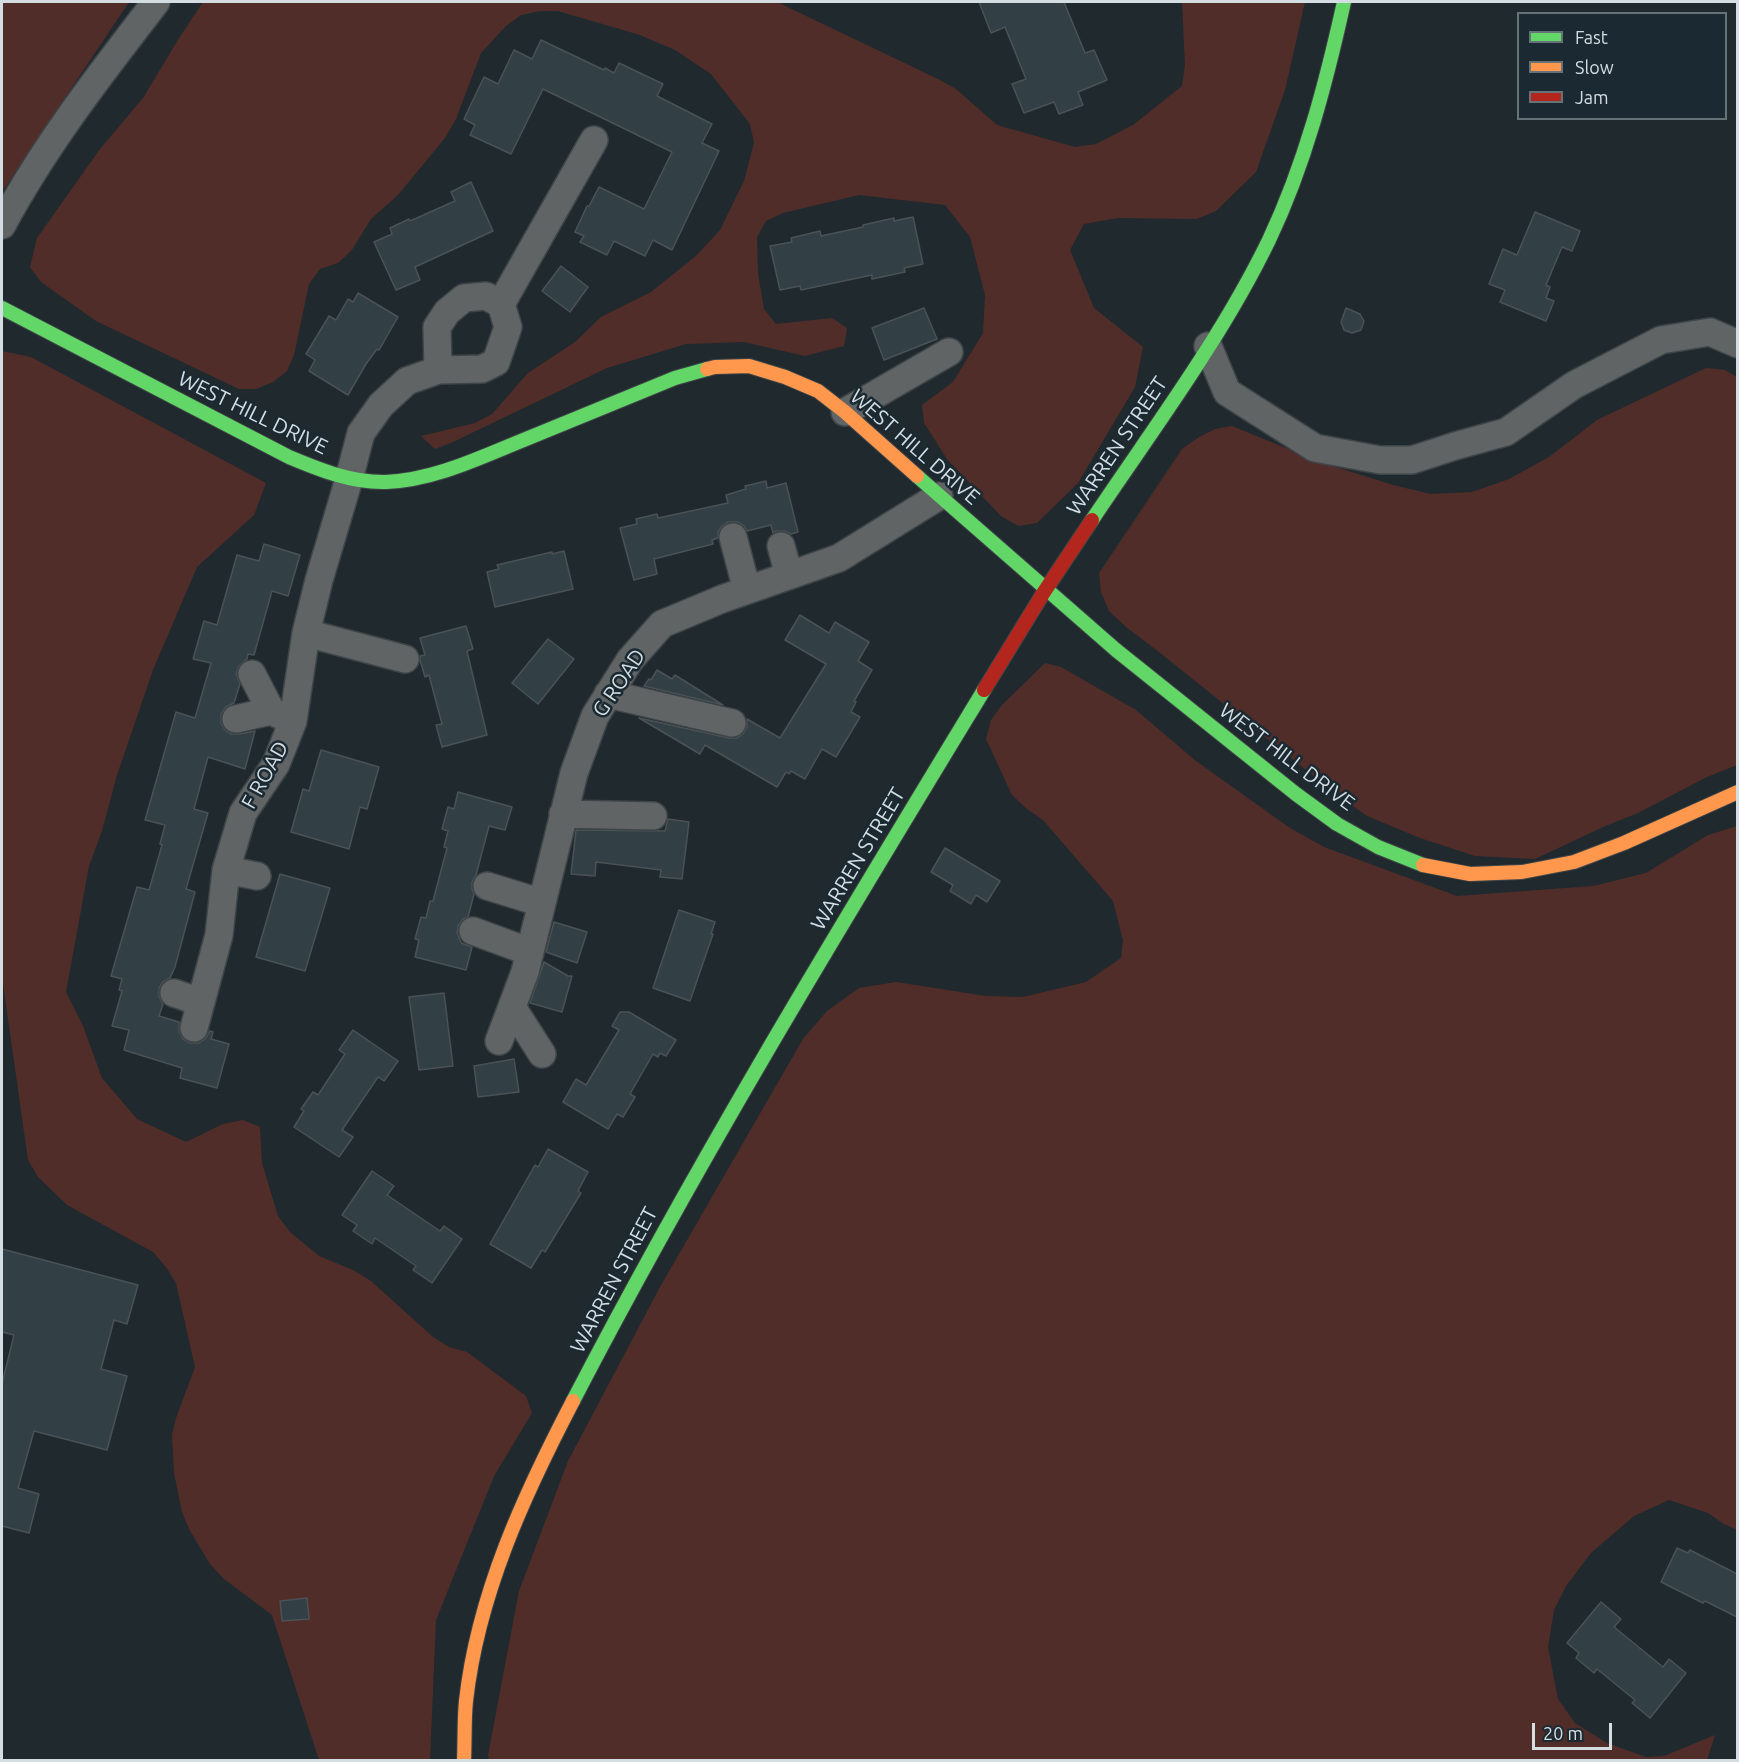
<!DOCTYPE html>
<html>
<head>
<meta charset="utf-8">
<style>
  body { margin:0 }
  #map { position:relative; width:1739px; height:1762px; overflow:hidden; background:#20292d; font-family:Ubuntu,sans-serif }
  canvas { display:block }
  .frame { position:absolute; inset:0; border:3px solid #d4dde2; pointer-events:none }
  .legend { position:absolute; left:1517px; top:12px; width:210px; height:108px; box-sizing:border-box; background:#1b2a32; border:2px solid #657278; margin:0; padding:8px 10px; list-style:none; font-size:18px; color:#d4dde2 }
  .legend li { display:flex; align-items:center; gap:12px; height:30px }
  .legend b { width:30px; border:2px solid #657278 }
  .scale { position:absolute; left:1532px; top:1723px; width:80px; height:27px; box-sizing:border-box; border:3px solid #d4dde2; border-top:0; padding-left:8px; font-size:18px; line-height:21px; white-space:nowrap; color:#d4dde2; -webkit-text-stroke:4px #1b2a32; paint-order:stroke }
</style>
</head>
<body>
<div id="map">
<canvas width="1739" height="1762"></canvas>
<div class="frame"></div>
<ul class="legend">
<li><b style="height:8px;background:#63d668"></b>Fast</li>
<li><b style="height:8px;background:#ff974d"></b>Slow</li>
<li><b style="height:8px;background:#b3261e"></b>Jam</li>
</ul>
<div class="scale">20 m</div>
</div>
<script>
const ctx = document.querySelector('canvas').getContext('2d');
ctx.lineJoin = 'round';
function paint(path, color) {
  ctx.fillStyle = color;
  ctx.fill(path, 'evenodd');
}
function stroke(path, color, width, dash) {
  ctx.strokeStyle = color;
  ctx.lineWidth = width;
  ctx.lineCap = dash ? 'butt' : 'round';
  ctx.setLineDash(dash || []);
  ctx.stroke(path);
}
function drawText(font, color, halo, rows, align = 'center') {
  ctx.font = font + ' Ubuntu,sans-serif';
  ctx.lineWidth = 5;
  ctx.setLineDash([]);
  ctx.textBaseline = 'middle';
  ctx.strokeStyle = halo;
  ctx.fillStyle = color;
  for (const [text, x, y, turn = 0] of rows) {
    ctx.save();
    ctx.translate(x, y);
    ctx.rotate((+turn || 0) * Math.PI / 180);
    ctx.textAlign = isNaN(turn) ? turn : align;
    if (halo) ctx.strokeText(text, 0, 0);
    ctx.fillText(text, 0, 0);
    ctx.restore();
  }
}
paint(new Path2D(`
  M 2,2 L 129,2 L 2,192 Z
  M 203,2 L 777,2 L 940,80 L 956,89 L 997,125 L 1075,147 L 1096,144 L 1133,125 L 1182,86 L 1185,65 L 1182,2 L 1305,2 L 1285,90 L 1256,172 L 1216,211 L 1197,219 L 1118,218 L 1084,224 L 1070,250 L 1094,308 L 1143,347 L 1135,387 L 1078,483 L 1037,523 L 1018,526 L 1001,516 L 947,459 L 924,423 L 922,405 L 953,382 L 983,333 L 985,295 L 970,237 L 945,205 L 859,195 L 783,213 L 766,221 L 757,237 L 758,274 L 764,309 L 776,324 L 832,318 L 847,328 L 844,346 L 805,356 L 744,342 L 686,344 L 607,368 L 453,442 L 435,449 L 421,436 L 475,423 L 492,414 L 528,373 L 575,342 L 601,317 L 651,292 L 696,256 L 720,230 L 744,181 L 754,143 L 750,124 L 711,74 L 675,50 L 640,35 L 558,11 L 540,11 L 521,15 L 506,26 L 481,53 L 456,119 L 445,138 L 398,195 L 371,219 L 352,250 L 338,263 L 320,269 L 309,284 L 294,355 L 287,371 L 273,382 L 256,389 L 239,389 L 96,321 L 41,282 L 30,267 L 37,238 L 100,149 L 143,98 L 179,38 Z
  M 2,351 L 31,357 L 266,483 L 254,515 L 197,567 L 153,670 L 117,775 L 102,831 L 89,866 L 66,992 L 83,1026 L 102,1078 L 137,1119 L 186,1142 L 223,1124 L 243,1120 L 260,1127 L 262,1163 L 278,1216 L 290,1232 L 319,1256 L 353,1270 L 371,1281 L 433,1337 L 449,1347 L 467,1352 L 526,1396 L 532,1413 L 494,1476 L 436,1620 L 430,1760 L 319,1760 L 272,1615 L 224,1579 L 210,1564 L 189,1529 L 182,1512 L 174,1473 L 172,1435 L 176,1418 L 195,1367 L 176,1283 L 166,1267 L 153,1252 L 67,1205 L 38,1177 L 28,1160 L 2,977 Z
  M 1706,368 L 1725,370 L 1737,377 L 1737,765 L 1707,777 L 1638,813 L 1603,827 L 1535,859 L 1475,856 L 1420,838 L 1367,816 L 1336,794 L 1159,652 L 1126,627 L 1109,611 L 1101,592 L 1099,573 L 1182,449 L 1199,437 L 1215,429 L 1232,426 L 1320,462 L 1393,485 L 1431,494 L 1472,492 L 1509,479 L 1549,457 L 1597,420 Z
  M 1045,663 L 1061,667 L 1136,710 L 1196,761 L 1290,828 L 1324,847 L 1457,896 L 1593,886 L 1646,873 L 1708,835 L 1737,826 L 1737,1530 L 1724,1524 L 1708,1513 L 1669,1500 L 1634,1516 L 1591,1553 L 1566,1586 L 1554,1610 L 1548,1647 L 1558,1699 L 1575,1723 L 1607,1743 L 1646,1757 L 1664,1756 L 1715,1735 L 1707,1760 L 489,1760 L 488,1755 L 519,1591 L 568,1461 L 660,1287 L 803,1039 L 827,1011 L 859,988 L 896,982 L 986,996 L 1023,997 L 1086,982 L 1121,958 L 1123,940 L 1113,901 L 1043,820 L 1027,809 L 1012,795 L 986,739 L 991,720 L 1002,705 Z`), '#512d2a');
const building = new Path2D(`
  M 979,2 L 1064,2 L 1085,53 L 1094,50 L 1107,80 L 1078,92 L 1083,105 L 1059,114 L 1054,102 L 1024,113 L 1012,84 L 1026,79 L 1005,27 L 991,33 Z
  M 541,40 L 604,70 L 605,68 L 614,73 L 619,63 L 663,84 L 657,96 L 712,124 L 702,143 L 719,151 L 672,250 L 653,240 L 645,256 L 614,241 L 607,255 L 580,242 L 584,236 L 575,232 L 587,206 L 589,206 L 599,187 L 644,209 L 672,152 L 543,89 L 511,154 L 470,135 L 475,125 L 464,119 L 484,77 L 498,84 L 514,50 L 532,59 Z
  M 471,182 L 493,231 L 415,267 L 420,280 L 396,290 L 374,242 L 392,234 L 390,228 L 409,219 L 410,221 L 455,201 L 451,192 Z
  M 1535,212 L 1580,231 L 1572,251 L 1562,247 L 1546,285 L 1550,287 L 1546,298 L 1554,301 L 1546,321 L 1500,302 L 1505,290 L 1489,284 L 1503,249 L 1517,255 Z
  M 913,217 L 923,264 L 904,268 L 905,272 L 872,279 L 872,275 L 801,290 L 800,286 L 780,290 L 770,246 L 792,242 L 791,238 L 820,231 L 821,236 L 863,227 L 863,225 L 894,218 L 894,221 Z
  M 561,266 L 588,287 L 570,312 L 542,291 Z
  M 358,293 L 398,317 L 379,350 L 377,349 L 366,364 L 348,395 L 309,371 L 315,360 L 306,354 L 329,316 L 336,320 L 348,299 L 353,302 Z
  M 924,308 L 937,339 L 884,360 L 872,328 Z
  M 1346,308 L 1360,314 L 1364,321 L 1361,330 L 1352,333 L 1344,330 L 1341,322 Z
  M 766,481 L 767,488 L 786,483 L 798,532 L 791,534 L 784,531 L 777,531 L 773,533 L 771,525 L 747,531 L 744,526 L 738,522 L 728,522 L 722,526 L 718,532 L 718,538 L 712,540 L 713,544 L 654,559 L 657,574 L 634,580 L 620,528 L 637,524 L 636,519 L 657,514 L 658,518 L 728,503 L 726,495 L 746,489 L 745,486 Z
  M 264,544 L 300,555 L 288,596 L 272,591 L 254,655 L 248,654 L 247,659 L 239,666 L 236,674 L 240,684 L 234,703 L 226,707 L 221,714 L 221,723 L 225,730 L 231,734 L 240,734 L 255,731 L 245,769 L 208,757 L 194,809 L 208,813 L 186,889 L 195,892 L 175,967 L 170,978 L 163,982 L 159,988 L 159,997 L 163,1004 L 159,1016 L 179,1022 L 179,1031 L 183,1039 L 190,1043 L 199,1043 L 205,1039 L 210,1031 L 213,1032 L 211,1039 L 229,1044 L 217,1088 L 180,1078 L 182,1068 L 124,1050 L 129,1030 L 112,1026 L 122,991 L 119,990 L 122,979 L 111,976 L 137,887 L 149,890 L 162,845 L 160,844 L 165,825 L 145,820 L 176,712 L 195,718 L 211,663 L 193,659 L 204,621 L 217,625 L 237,555 L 259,561 Z
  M 564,551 L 573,589 L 495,607 L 487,572 L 499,569 L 497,565 L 552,552 L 552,554 Z
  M 800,615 L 829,633 L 835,622 L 869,642 L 858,661 L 872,670 L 854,701 L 856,702 L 851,712 L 860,717 L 836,757 L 822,749 L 805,779 L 791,771 L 789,774 L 786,772 L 777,787 L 705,745 L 700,754 L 639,718 L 729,738 L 737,738 L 743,734 L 747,727 L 747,719 L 780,738 L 826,664 L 785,640 Z
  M 466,626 L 473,649 L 467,651 L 487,735 L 442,747 L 436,725 L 442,724 L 429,675 L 425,677 L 420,660 L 420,656 L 425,655 L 420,638 Z
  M 548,639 L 574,659 L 538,704 L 512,683 Z
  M 657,670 L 672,679 L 675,675 L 723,705 L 644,686 L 649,679 L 651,680 Z
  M 321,750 L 379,767 L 367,809 L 360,807 L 349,849 L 291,832 L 303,789 L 309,791 Z
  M 458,792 L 512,807 L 505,830 L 489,826 L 476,875 L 472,882 L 472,889 L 474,894 L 468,917 L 463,919 L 458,926 L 457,933 L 461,943 L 472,947 L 466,970 L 415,957 L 419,940 L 415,939 L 421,917 L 426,918 L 430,901 L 433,901 L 447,848 L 444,847 L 448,831 L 442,829 L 448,807 L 454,809 Z
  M 668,819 L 689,822 L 682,879 L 660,877 L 661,870 L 596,862 L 595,876 L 571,874 L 576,830 L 665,831 Z
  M 945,848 L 1000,881 L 987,902 L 976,895 L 971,904 L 950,891 L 953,885 L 931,872 Z
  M 280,874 L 330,888 L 305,971 L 256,957 Z
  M 679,910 L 715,922 L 711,934 L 713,934 L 690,1001 L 653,988 Z
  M 554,922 L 587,932 L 577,963 L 546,952 Z
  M 544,962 L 568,976 L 572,976 L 562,1012 L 530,1003 Z
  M 444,993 L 453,1066 L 419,1070 L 409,997 Z
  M 620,1012 L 629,1012 L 676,1040 L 666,1056 L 660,1053 L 658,1057 L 653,1054 L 630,1094 L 635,1097 L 623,1117 L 617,1114 L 608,1129 L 563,1102 L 576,1079 L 586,1085 L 619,1030 L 612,1026 Z
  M 353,1030 L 398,1061 L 384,1081 L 378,1077 L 342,1130 L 353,1137 L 339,1157 L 294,1127 L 304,1111 L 301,1109 L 313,1092 L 318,1095 L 345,1054 L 339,1050 Z
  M 514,1059 L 519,1092 L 478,1097 L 474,1066 Z
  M 548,1149 L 588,1172 L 578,1191 L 581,1193 L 545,1252 L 542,1250 L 531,1268 L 490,1244 L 535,1165 L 538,1167 Z
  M 372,1171 L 394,1186 L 387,1195 L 440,1231 L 444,1226 L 462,1239 L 432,1283 L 413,1270 L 416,1266 L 375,1238 L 372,1244 L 353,1231 L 357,1225 L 342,1215 Z
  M 2,1249 L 138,1285 L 127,1324 L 114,1320 L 101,1369 L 127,1376 L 107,1450 L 34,1431 L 18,1488 L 39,1494 L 29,1533 L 2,1526 L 2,1384 L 14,1335 L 2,1332 Z
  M 1677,1548 L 1688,1553 L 1690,1550 L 1737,1574 L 1737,1617 L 1705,1601 L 1703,1603 L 1661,1582 Z
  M 307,1598 L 309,1619 L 282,1621 L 280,1601 Z
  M 1601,1602 L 1621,1619 L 1614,1627 L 1663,1667 L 1669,1659 L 1686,1673 L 1650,1718 L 1632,1703 L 1635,1700 L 1597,1669 L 1594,1673 L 1576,1658 L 1579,1653 L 1567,1643 Z`);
paint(building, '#323f45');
stroke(building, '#4b5256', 1.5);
const street = new Path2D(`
  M 2,225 C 45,145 101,73 156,2
  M 501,304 L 594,140
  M 1208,346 L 1227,392 L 1315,448 L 1380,460 L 1412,460 L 1455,446 L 1506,432 L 1574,385 L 1661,340 L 1710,332 L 1738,344
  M 845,412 L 949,352
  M 733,537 L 747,590
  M 781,546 L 789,575
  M 306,633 L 405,659
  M 252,674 L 271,711
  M 608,694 L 732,723
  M 236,719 L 271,711 L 293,721
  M 563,814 L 653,816
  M 226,870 L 257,876
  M 487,886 L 542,903
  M 473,931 L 530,952
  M 174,993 L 200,1002
  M 512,1007 L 542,1054
  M 194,1028 L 219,935 L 226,870 L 243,813 L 276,764 L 293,721 L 306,633 L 319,580 L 349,479 L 361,433 L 381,405 L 407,381 L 438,370 L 482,369 L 496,362 L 508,327 L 501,304 L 486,296 L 464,298 L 447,312 L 437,327 L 438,370
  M 499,1041 L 525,972 L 574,773 L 595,716 L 630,660 L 662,624 L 722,599 L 839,558 L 939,496`);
const fast = new Path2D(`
  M 2,308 L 289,457 C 320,470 352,483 386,482 C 435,480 481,457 526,439 C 576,419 625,398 675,378 L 707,369
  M 917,476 L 1116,650 L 1296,794 L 1337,824 L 1378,847 L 1423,865
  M 1092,520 C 1153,429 1221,339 1269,240 C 1305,164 1326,83 1344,2
  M 573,1401 C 699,1158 842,924 984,690`);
const slow = new Path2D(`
  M 707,369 L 715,367 L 749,366 L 785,377 L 818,391 L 845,412 L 917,476
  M 1423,865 L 1470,874 L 1522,872 L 1574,862 L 1624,843 L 1738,792
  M 464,1760 C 465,1740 464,1720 466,1701 C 478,1594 524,1495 573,1401`);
const jam = new Path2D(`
  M 984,690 L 1044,592 L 1092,520`);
stroke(street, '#3e4549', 30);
stroke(fast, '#3e4549', 16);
stroke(slow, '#3e4549', 16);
stroke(jam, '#3e4549', 16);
stroke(street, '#616465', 27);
stroke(fast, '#63d668', 14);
stroke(slow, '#ff974d', 14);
stroke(jam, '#b3261e', 14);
drawText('21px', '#d4dde2', '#1b2a32', [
  ["WEST HILL DRIVE",253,413,26],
  ["WARREN STREET",1117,446,-56],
  ["WEST HILL DRIVE",915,447,41],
  ["G ROAD",619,683,-56],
  ["WEST HILL DRIVE",1287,757,37],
  ["F ROAD",265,775,-61],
  ["WARREN STREET",858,859,-59],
  ["WARREN STREET",614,1280,-62]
]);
</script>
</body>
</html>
